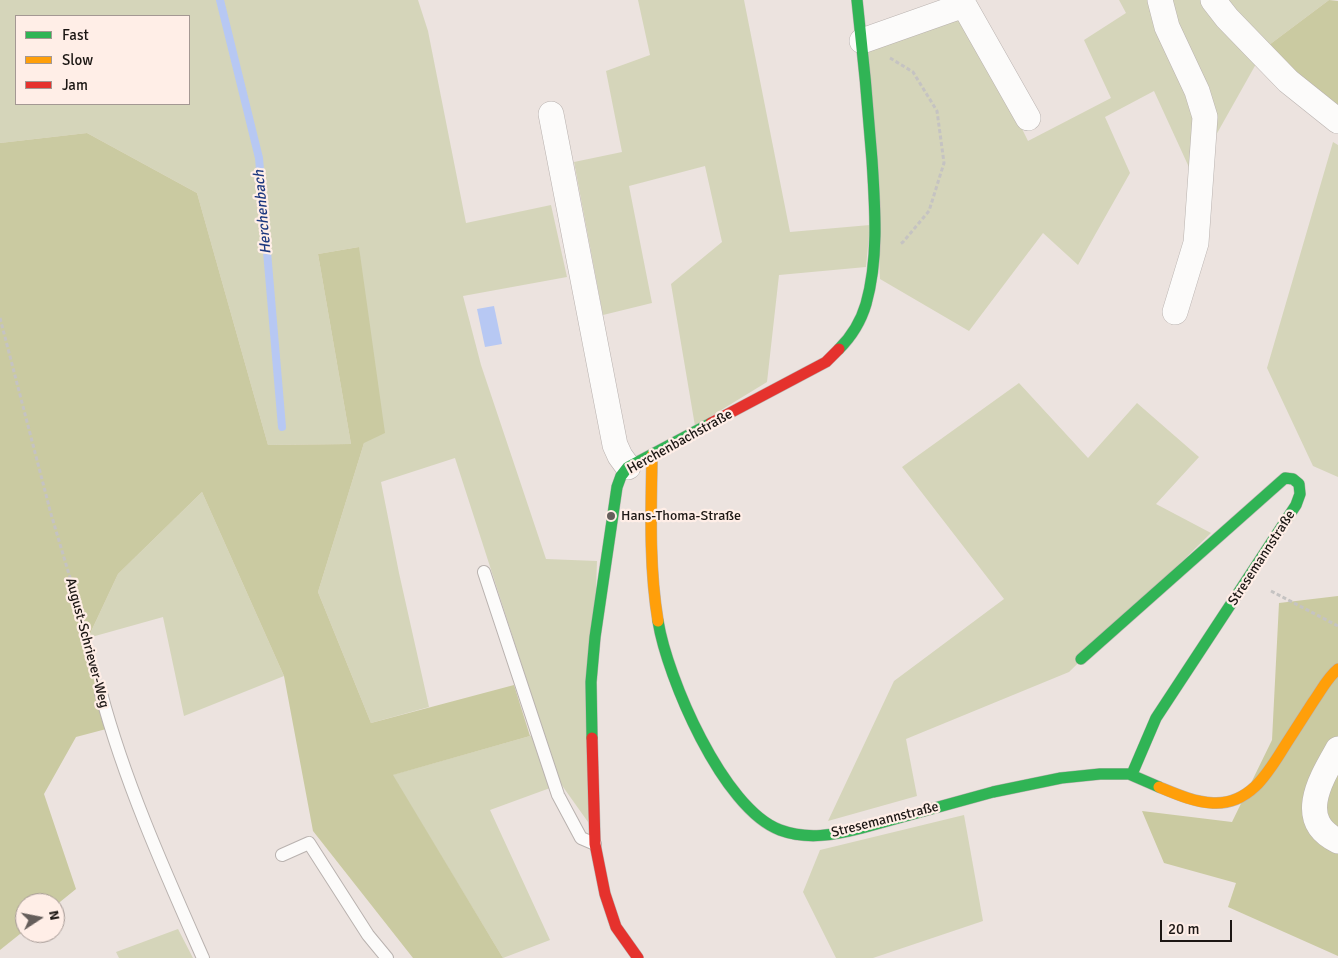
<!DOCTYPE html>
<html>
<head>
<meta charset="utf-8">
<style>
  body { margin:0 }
  #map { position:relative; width:1338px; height:958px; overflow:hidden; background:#ece3df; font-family:Signika,sans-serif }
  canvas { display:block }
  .legend { position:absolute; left:15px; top:15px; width:175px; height:90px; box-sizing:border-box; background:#ffeee7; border:1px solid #a49893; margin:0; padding:6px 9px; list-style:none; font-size:15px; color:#1c1714 }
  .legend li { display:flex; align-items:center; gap:10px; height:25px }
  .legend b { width:25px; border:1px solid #a49893 }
  .north { position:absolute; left:15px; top:893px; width:50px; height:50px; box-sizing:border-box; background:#ffeee7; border:1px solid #a49893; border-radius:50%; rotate:79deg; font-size:14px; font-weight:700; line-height:20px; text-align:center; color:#1c1714 }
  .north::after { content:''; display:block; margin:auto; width:18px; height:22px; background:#655e5b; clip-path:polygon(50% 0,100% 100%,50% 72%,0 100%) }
  .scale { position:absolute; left:1160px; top:920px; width:72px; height:22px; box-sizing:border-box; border:2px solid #1c1714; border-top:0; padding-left:6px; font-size:15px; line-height:18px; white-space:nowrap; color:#1c1714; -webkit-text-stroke:4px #ffeee7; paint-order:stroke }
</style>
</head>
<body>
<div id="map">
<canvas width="1338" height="958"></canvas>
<ul class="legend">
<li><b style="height:6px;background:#30b455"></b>Fast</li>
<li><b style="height:6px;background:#ff9f0a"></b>Slow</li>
<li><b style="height:6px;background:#e5322d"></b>Jam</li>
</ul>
<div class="north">N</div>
<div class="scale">20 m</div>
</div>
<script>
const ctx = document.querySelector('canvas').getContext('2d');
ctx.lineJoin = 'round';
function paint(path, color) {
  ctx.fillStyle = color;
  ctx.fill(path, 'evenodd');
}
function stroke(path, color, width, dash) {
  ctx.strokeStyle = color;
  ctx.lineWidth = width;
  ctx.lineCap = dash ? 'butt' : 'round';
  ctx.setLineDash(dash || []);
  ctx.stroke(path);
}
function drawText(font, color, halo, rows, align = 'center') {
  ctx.font = font + ' Signika,sans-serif';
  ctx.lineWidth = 4.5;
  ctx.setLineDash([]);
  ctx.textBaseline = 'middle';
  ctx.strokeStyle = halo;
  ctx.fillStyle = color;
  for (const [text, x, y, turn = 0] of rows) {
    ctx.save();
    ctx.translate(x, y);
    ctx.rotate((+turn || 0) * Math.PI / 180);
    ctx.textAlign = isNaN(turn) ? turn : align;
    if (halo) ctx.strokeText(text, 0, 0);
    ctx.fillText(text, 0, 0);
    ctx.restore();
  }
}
paint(new Path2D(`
  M 0,0 L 418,0 L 428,31 L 466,223 L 551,205 L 567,277 L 463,296 L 481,365 L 546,559 L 597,561 L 588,822 L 561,784 L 490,810 L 550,940 L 503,958 L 392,775 L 530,736 L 543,731 L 455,458 L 381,482 L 399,573 L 429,707 L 371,723 L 318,592 L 364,443 L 359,247 L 318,254 L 351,444 L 268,445 L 197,193 L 87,133 L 0,143 ZM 16,16 L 189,16 L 189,104 L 16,104 Z
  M 638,0 L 744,0 L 790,232 L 870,225 L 866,267 L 779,275 L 767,382 L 695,426 L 671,284 L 722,242 L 705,166 L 629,186 L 652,303 L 603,315 L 574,162 L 622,152 L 606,71 L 650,55 Z
  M 1119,0 L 1329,0 L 1265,48 L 1193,176 L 1154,91 L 1105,117 L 1130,173 L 1078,265 L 1043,233 L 969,331 L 880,279 L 868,42 L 963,9 L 1028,141 L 1111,98 L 1084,40 L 1126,13 Z
  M 1333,142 L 1338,145 L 1338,477 L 1313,466 L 1267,368 Z
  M 1019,383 L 1088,458 L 1137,403 L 1199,457 L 1156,504 L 1211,533 L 1069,672 L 906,739 L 917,796 L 828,821 L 894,681 L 1004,599 L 902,467 Z
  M 202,492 L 284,676 L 184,716 L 163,617 L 88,638 L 118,574 Z
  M 964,815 L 983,921 L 873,958 L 836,958 L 803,892 L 820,850 Z
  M 178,929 L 193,958 L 119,958 L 116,952 Z`), '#d5d5ba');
paint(new Path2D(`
  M 1329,0 L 1338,1 L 1338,111 L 1265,48 Z
  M 87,133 L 197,193 L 268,445 L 351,444 L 318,254 L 359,247 L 385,433 L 364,443 L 318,592 L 371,723 L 514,685 L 530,736 L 393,775 L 503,958 L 413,958 L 313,831 L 284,676 L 202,492 L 118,574 L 88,638 L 110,728 L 76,737 L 44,794 L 76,889 L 55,906 L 55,903 L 25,903 L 25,930 L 0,950 L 0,143 Z
  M 1338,596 L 1338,956 L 1228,907 L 1236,883 L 1164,863 L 1142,811 L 1232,822 L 1272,740 L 1279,603 Z`), '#cacaa1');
paint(new Path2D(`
  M 494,306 L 502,344 L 485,347 L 477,309 Z`), '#b7c8f3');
stroke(new Path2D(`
  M 220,0 L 259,158 L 282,427`), '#b7c8f3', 8);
const lane = new Path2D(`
  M 484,572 L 558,795 L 581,838 L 595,844
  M 101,693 C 125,783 165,872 203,958
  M 282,855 L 309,843 L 368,935 L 387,958`);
const street = new Path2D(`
  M 1160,0 L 1167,27 L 1197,91 L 1205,117 L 1196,243 L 1175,312
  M 1213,0 L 1227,18 L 1288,81 L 1338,121
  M 862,41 L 964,5 L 1028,118
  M 551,114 L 615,445 L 620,456 L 628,467
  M 1338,749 C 1321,779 1295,820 1338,841`);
const fast = new Path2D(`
  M 839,349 C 852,336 861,321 866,304 C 879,258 875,207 872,160 C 868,106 863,53 857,0
  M 658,621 C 667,677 723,809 780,830 C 807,840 835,835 862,828 L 993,792 L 1061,778 L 1100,774 L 1129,774 L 1159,787
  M 1081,659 L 1285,478 L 1293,479 L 1299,484 L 1300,494 L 1296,505 L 1156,718 L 1132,774
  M 592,738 L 591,682 L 595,637 L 617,487 L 621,476 L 628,467 L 711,423`);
const slow = new Path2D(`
  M 652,456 C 651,511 649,567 658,621
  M 1159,787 C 1176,794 1194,802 1213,803 C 1251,805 1269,771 1286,744 C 1295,730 1304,716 1313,702 C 1321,691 1327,678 1338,669`);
const jam = new Path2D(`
  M 711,423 L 826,362 L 839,349
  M 592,738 L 595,844 L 605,894 L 616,927 L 638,958`);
stroke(lane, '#b9b2af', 14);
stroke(street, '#b9b2af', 26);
stroke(fast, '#b9b2af', 12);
stroke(slow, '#b9b2af', 12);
stroke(jam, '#b9b2af', 12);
stroke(new Path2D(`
  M 890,58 L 913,72 L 937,111 L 944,163 L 929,211 L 903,242 L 899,245
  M 0,318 L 51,514 L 88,638 L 97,678
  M 1271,591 L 1338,626`), '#c5c3c2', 3, [4, 2.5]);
stroke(lane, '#fcfbfa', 12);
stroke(street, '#fcfbfa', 25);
stroke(fast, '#30b455', 11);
stroke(slow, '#ff9f0a', 11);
stroke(jam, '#e5322d', 11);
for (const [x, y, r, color] of [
  [611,516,5,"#655e5b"]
]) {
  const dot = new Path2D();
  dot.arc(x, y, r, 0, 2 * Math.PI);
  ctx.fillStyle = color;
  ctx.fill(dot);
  stroke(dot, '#ffeee7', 2);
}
drawText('14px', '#1c1714', '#ffeee7', [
  ["Herchenbachstraße",680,442,-29],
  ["Stresemannstraße",1262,558,-57],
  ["August-Schriever-Weg",87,643,75],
  ["Stresemannstraße",885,820,-14]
]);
drawText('14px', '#1c1714', '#ffeee7', [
  ["Hans-Thoma-Straße",621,516]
], 'left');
drawText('italic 15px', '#1d387f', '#ffeee7', [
  ["Herchenbach",263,212,-95]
]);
</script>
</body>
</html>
